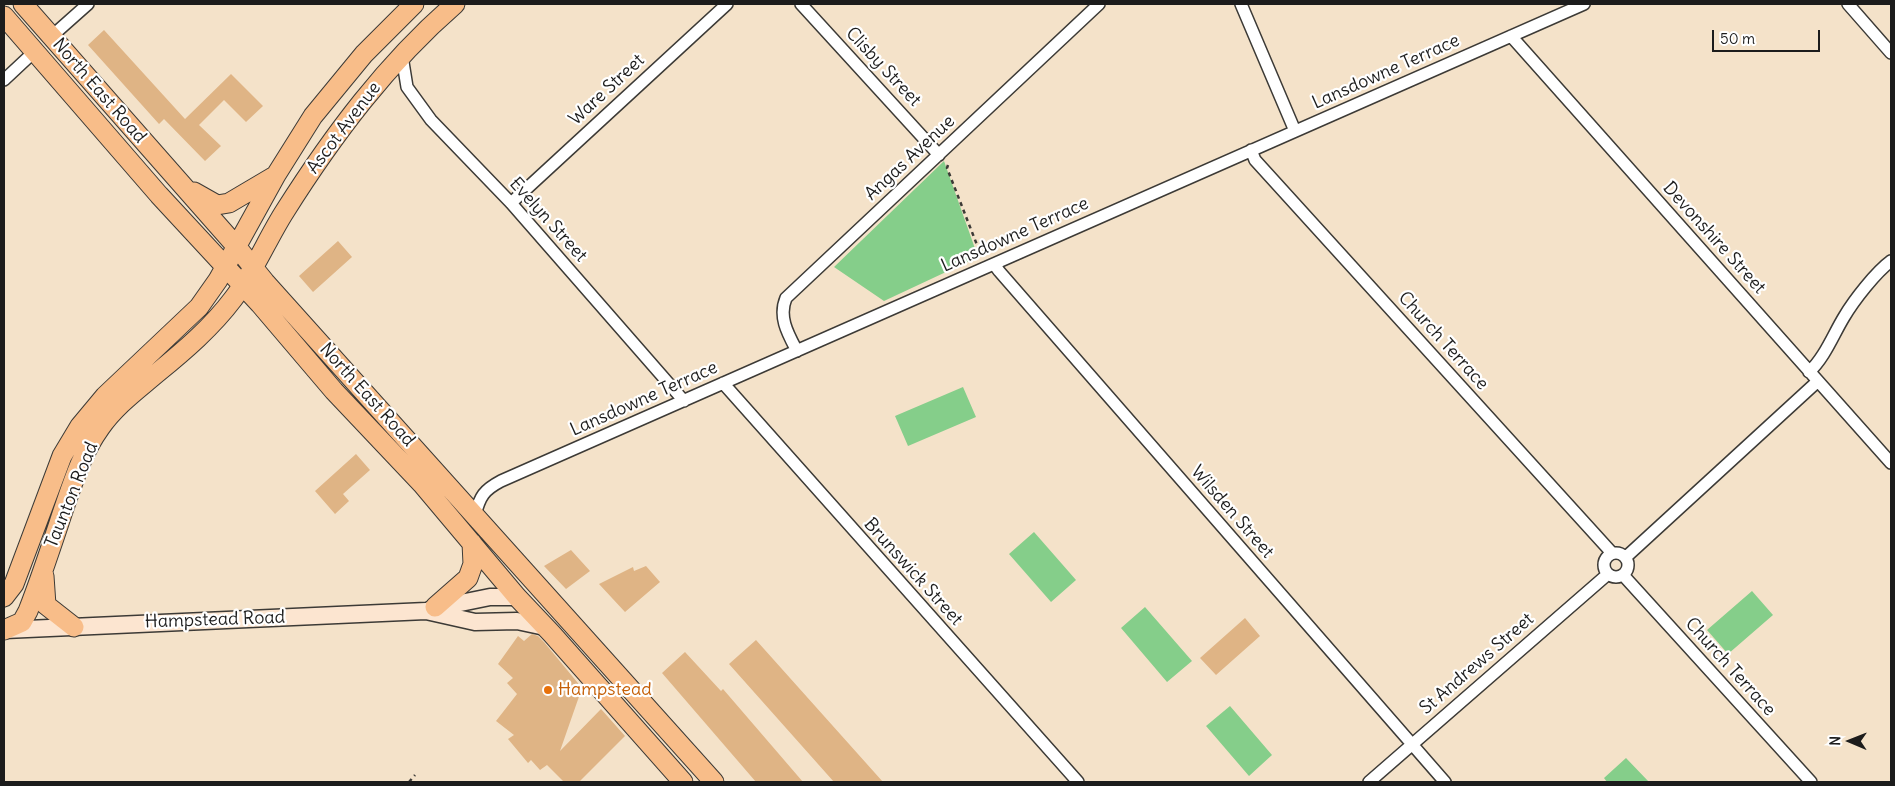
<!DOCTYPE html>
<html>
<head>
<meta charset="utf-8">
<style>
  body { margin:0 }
  #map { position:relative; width:1895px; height:786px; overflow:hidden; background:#f4e2c9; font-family:Delius,sans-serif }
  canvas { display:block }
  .frame { position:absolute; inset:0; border:5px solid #1c1c1c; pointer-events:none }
  .north { position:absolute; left:1825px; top:716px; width:50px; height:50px; -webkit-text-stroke:4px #fff; paint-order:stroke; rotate:271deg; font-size:14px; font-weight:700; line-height:20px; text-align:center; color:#1c1c1c }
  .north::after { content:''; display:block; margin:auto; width:18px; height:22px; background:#1c1c1c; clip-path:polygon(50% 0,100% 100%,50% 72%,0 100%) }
  .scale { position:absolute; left:1712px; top:30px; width:108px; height:22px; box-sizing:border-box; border:2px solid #1c1c1c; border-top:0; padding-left:6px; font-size:15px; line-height:18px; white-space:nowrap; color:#1c1c1c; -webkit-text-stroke:4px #fff; paint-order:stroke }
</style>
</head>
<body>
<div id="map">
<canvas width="1895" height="786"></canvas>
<div class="frame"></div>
<div class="north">N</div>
<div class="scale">50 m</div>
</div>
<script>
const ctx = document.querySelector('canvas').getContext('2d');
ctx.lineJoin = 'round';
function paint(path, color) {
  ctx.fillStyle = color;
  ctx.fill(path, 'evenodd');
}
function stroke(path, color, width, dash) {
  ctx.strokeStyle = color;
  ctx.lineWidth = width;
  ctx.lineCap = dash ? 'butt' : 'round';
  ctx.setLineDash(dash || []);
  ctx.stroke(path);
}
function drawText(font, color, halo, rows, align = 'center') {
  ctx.font = font + ' Delius,sans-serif';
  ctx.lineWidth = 4.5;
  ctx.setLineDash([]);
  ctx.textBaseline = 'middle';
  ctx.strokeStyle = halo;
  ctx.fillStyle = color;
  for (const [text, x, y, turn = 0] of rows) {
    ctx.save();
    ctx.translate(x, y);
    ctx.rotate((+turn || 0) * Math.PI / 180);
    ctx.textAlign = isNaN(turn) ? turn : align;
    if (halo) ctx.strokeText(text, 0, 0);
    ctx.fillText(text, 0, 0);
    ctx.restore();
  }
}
paint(new Path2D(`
  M 944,161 L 978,257 L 884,301 L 834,267 Z
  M 963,387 L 976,417 L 908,446 L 895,416 Z
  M 1034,532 L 1076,580 L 1051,602 L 1009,554 Z
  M 1752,591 L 1773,615 L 1728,654 L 1707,630 Z
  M 1145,607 L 1192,661 L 1167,682 L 1121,628 Z
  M 1230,706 L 1272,755 L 1249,776 L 1206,726 Z
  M 1626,758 L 1649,782 L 1607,782 L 1604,778 Z`), '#85ce8a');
paint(new Path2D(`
  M 104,30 L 185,119 L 231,74 L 263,106 L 246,122 L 224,100 L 199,125 L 221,146 L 205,161 L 164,119 L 159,124 L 88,45 Z
  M 338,241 L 352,257 L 313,292 L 299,276 Z
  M 356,454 L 370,470 L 343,494 L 349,501 L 335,514 L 315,491 Z
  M 571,550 L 590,571 L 566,589 L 544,566 Z
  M 646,566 L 660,582 L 625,612 L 599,584 L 633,567 L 634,571 Z
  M 1245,618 L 1260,636 L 1216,675 L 1200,658 Z
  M 532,634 L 538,636 L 544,642 L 582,688 L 560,751 L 601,709 L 625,736 L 579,782 L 564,782 L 547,765 L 540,770 L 531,760 L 528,763 L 508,739 L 514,735 L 496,721 L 517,694 L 507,683 L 513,678 L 498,664 L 518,636 L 524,641 Z
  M 756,640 L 883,782 L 834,782 L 729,664 Z
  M 685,652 L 721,691 L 723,689 L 803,782 L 756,782 L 662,673 Z`), '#dfb485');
const minor = new Path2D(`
  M 801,4 L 939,155
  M 1241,4 L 1295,131
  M 1848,4 L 1891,53
  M 52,36 L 88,4
  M 1511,36 L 1891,463
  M 402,56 L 407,87 L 431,120 L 511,203 L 684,401
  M 4,80 L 35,51
  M 1251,150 L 1255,160 L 1612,553
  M 511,203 L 727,4
  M 994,264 L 999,271 L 1445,782
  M 797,351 C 788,334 778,317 786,298 L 1099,4
  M 1809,372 C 1825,357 1833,335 1844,317 C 1854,300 1876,272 1891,261
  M 723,383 L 1078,782
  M 475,515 C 480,496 484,490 501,481 L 1584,4
  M1604 565a12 12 0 1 1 24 0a12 12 0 1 1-24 0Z
  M 1626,557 L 1818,381
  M 1623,575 L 1811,782
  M 1369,782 L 1608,574`);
const secondary = new Path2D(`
  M 431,609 L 490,597 L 517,597
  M 5,630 L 426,611 L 475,622 L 517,621 L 545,627`);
const trunk = new Path2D(`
  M 23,4 L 236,246 L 265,282 L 714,782
  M 4,16 L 159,195 L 260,304 L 334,391 L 422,484 L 517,597 L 552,634 L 683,782
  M 194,192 L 217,205 L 229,203 L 273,177
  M 44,576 L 46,605 L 74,627
  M 4,597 L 14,584 L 62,456 L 80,426 L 105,396 L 199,307 L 218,280 L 276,175 L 313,116 L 364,54 L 414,4
  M 435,607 L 468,578 L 473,564 L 472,543
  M 4,630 L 22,622 L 28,611 C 41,578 52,544 63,511 C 73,482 82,453 100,428 C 115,406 137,390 157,373 C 184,351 212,327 233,299 C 254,272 267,239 285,211 C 333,135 387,63 455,4`);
stroke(minor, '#3c3a36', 14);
stroke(secondary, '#3c3a36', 19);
stroke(trunk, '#3c3a36', 21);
stroke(new Path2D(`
  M 948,165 L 947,168 L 979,250
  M 409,782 L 415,775`), '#3c3a36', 2.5, [4, 4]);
stroke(minor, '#fff', 11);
stroke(secondary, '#fce5d0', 16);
stroke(trunk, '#f8bd89', 19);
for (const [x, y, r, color] of [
  [548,690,5,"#e8710a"]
]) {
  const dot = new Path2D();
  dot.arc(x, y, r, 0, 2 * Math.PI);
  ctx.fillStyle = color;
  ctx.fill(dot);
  stroke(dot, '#fff', 2);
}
drawText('18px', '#1c1c1c', '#fff', [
  ["Clisby Street",883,67,47],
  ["Lansdowne Terrace",1386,72,-24],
  ["Ware Street",607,90,-43],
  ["North East Road",99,91,49],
  ["Ascot Avenue",344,128,-53],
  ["Angas Avenue",910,158,-43],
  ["Evelyn Street",548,220,48],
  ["Lansdowne Terrace",1015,235,-24],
  ["Devonshire Street",1714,238,48],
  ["Church Terrace",1443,341,48],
  ["North East Road",367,395,48],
  ["Lansdowne Terrace",644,399,-24],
  ["Taunton Road",72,495,-68],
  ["Wilsden Street",1232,512,49],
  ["Brunswick Street",913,572,48],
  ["Hampstead Road",215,620,-2],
  ["St Andrews Street",1477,664,-41],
  ["Church Terrace",1730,667,48]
]);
drawText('18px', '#c56008', '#fff', [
  ["Hampstead",558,690]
], 'left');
</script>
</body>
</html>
